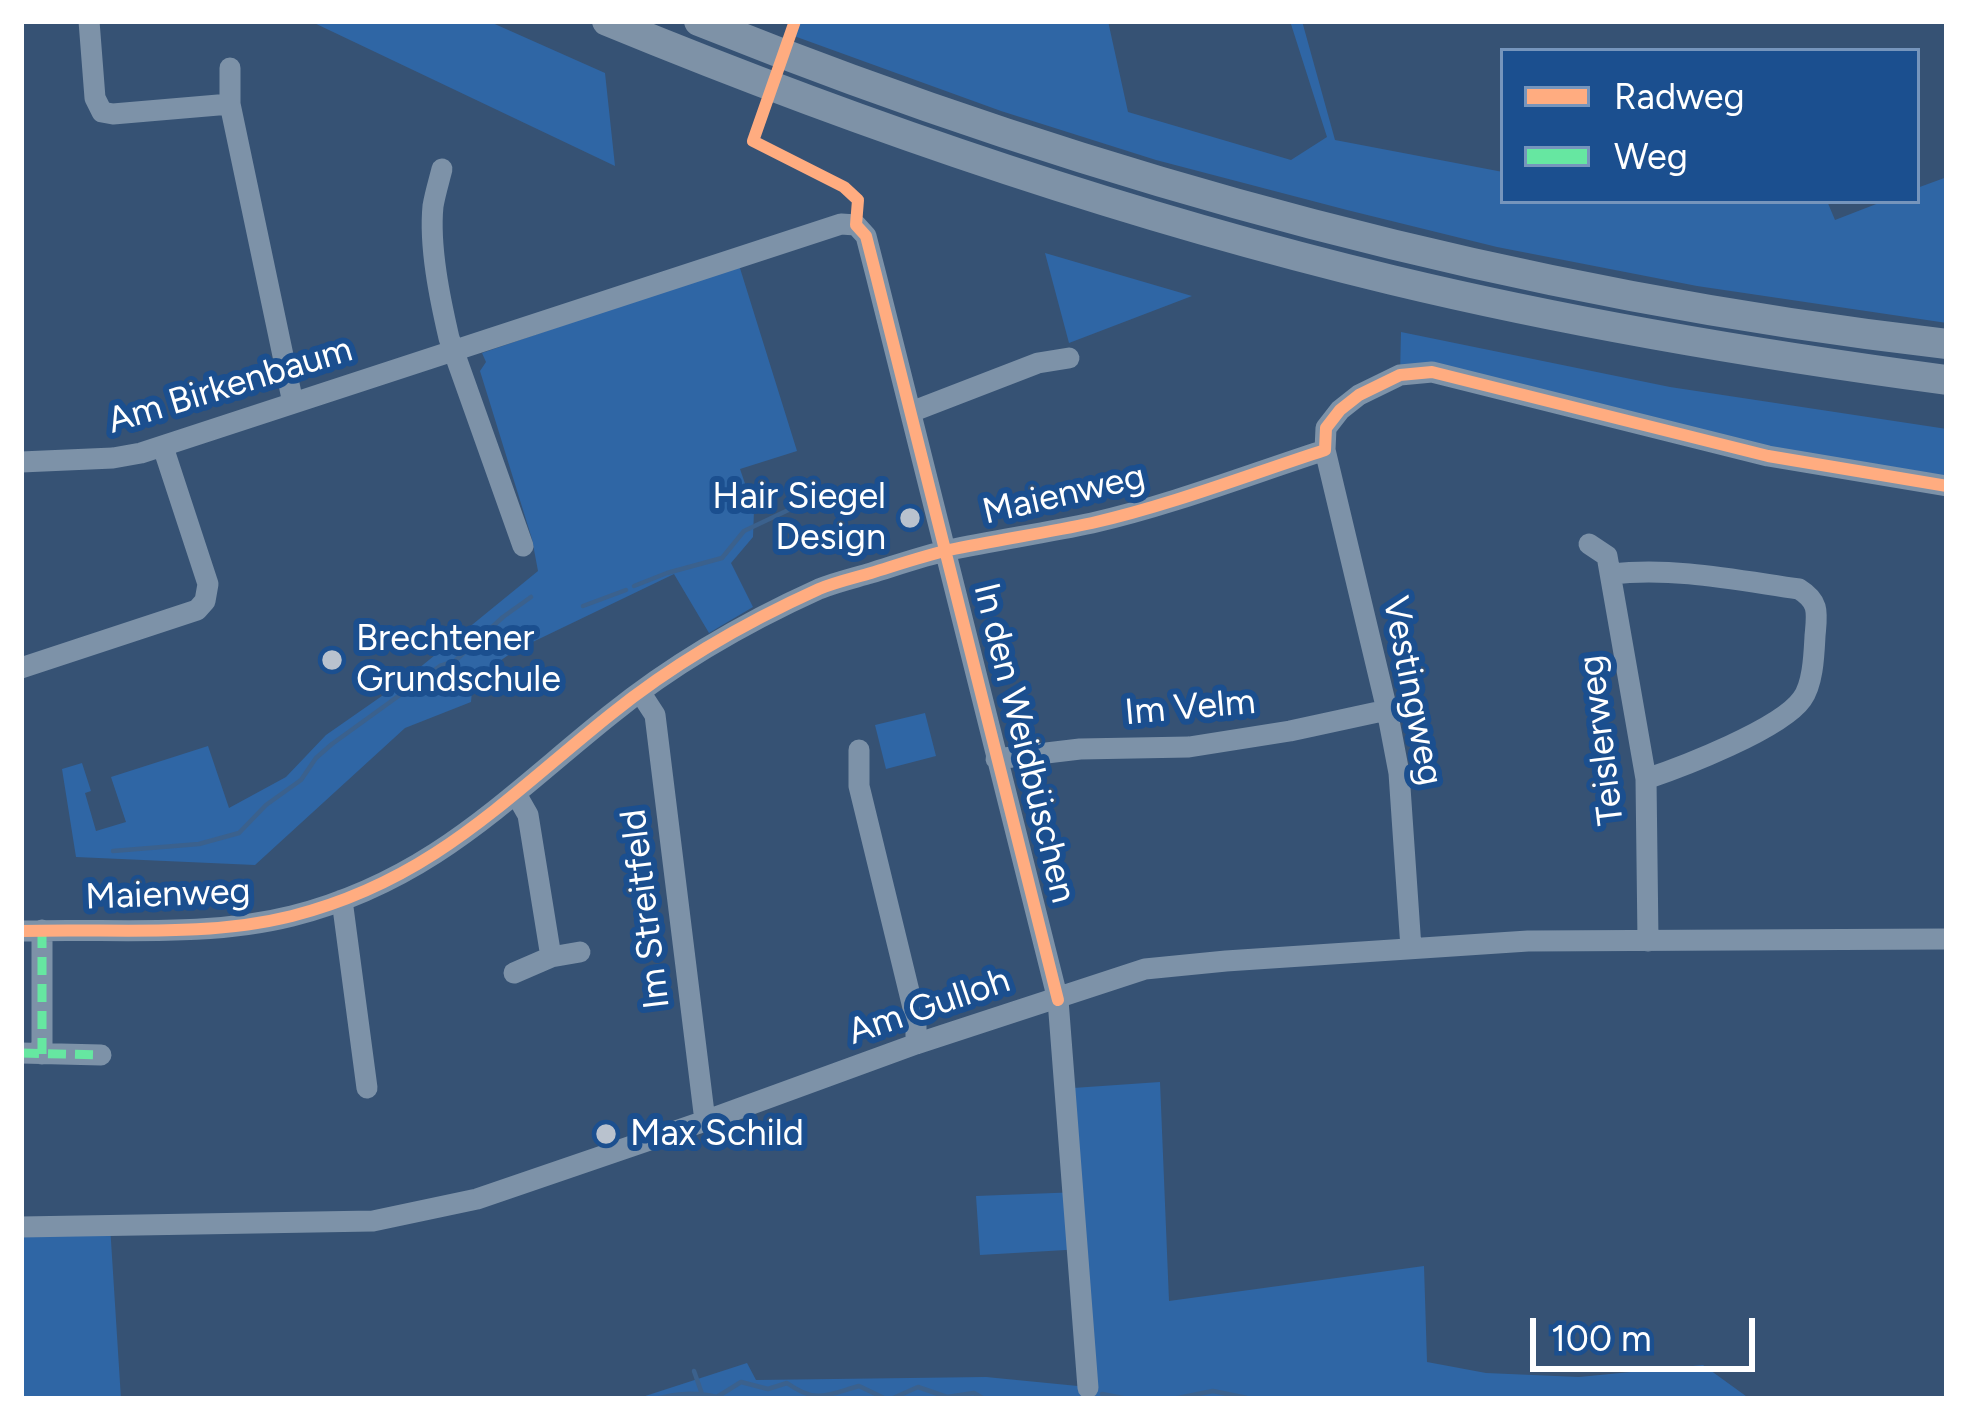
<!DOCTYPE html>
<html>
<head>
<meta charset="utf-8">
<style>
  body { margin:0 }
  #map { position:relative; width:1968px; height:1420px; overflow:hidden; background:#365274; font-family:Figtree,sans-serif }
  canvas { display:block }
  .frame { position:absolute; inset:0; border:24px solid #fff; pointer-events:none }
  .legend { position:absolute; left:1500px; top:48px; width:420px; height:156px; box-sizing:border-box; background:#1b4f8f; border:3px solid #7695bc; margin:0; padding:15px 21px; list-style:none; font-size:36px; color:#fff }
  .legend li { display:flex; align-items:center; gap:24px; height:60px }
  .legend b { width:60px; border:3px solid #7695bc }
  .scale { position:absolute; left:1530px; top:1318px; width:225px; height:54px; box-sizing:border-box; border:6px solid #fff; border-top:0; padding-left:15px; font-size:36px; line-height:42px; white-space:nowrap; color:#fff; -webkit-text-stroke:9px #1b4f8f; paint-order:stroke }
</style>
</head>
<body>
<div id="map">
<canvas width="1968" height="1420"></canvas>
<div class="frame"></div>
<ul class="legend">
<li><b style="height:15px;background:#ffac80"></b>Radweg</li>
<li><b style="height:15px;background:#66e7a1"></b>Weg</li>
</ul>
<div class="scale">100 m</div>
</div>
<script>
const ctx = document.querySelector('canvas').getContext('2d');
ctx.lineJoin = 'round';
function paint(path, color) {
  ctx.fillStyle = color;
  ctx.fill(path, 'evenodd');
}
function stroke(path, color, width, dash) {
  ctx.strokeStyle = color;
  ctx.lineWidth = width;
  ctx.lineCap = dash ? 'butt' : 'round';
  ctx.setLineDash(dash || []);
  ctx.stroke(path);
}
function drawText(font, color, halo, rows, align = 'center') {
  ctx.font = font + ' Figtree,sans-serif';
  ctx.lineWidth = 12;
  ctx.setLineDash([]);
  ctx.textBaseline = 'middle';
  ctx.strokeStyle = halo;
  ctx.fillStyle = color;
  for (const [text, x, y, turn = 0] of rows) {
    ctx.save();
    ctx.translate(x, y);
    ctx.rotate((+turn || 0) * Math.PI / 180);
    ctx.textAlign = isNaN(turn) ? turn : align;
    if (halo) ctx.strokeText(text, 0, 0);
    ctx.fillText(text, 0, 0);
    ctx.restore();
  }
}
paint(new Path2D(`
  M 310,21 L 488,21 L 605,73 L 615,166 Z
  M 800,21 L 1108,21 L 1128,112 L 1291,160 L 1327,137 L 1290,21 L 1302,21 L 1335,140 L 1503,172 L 1503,201 L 1827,201 L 1835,220 L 1884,201 L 1917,201 L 1917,188 L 1947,177 L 1947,323 L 1697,286 L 1497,247 L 1347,210 L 1156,160 L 1001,111 L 794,36 Z
  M 1045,253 L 1192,296 L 1069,343 Z
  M 739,265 L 797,451 L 740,469 L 754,510 L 753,537 L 731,563 L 753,607 L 709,633 L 674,574 L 514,651 L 473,680 L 471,702 L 405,728 L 255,865 L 76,857 L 62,769 L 82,763 L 91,791 L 85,793 L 96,831 L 126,822 L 111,777 L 208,746 L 229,808 L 286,777 L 326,735 L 402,682 L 538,571 L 532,539 L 480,371 L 486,362 L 482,353 Z
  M 1401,332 L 1670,387 L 1947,429 L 1947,486 L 1400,375 Z
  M 925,713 L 936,756 L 886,769 L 875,725 Z
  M 1160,1082 L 1169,1301 L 1424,1266 L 1427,1362 L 1486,1373 L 1579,1377 L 1703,1365 L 1750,1399 L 636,1399 L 747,1363 L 756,1380 L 986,1377 L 1088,1387 L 1083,1249 L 980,1255 L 976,1196 L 1080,1192 L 1073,1088 Z
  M 110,1225 L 121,1399 L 21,1399 L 21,1227 Z`), '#2f66a5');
stroke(new Path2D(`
  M 634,586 L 667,573 L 722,558 L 744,531 L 801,504 L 815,505
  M 583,606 L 626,590
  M 113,851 L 199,844 L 239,833 L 266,805 L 301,780 L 316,758 L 332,744 L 440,666 L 455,661 L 503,617 L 531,597
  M 694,1371 L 702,1394
  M 1102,1394 L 1128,1399
  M 655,1399 C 677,1393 695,1392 717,1397 L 741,1382 L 768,1389 L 787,1383 C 816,1404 827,1395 859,1386 L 886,1399
  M 891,1399 L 918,1387 L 947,1397 L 974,1393 L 984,1399
  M 1173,1399 L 1213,1391 L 1247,1398 L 1294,1399`), '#3b618d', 4.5);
stroke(new Path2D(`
  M 89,21 L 95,98 L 102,112 L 113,114 L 230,104
  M 230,68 L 230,104 L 293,403
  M 442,169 C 439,181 435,194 433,206 C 429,247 440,299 449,338 L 523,546
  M 911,412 L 1038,363 L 1069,358
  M 1325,450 L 1387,710 L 1399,773 L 1411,948
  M 21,462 L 113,458 L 141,453 L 841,224 L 856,225 L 866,236 L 876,275 L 1058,1000 L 1088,1388
  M 1589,544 L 1607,556 L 1646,779 L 1648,941
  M 1611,574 C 1675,567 1736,580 1799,589 C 1820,602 1817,613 1815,636 C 1814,655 1813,684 1802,699 C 1781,729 1682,767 1646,779
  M 21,668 L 197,610 L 205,601 L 208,584 L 163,447
  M 640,692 L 655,715 L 705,1121
  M 859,750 L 859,786 L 916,1020 L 916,1044
  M 996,759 L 1080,749 L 1189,747 L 1290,731 L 1387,710
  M 516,794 L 528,815 L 551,957 L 580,952
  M 342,900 L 367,1088
  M 42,930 L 42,1054
  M 21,931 C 111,928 204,938 292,916 C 430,881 504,800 610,715 C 673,664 746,622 819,589 C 836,582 854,578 871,573 C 897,565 923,556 949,550 C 997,540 1045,533 1092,523 C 1171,505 1248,475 1325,450 L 1326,428 L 1340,410 L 1359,395 L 1400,375 L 1432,372 L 1768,456 L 1947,486
  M 514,973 L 551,957
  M 21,1053 L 101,1055
  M 21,1227 L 373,1221 L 477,1199 L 705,1121 L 916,1044 L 1145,969 L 1226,961 L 1528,941 L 1947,939`), '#7d92a8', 21);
stroke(new Path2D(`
  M 607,21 C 862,126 1123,215 1392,280 C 1575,324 1760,355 1947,380
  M 699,21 C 1098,181 1520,295 1947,344`), '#7e92a7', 30);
stroke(new Path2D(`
  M 42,930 L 42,1054
  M 21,1053 L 101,1055`), '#66e7a1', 9, [18, 9]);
stroke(new Path2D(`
  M 795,21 L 753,141 L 844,187 L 858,200 L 856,225 L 866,236 L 876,275 L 1058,1000
  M 21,931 C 111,928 204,938 292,916 C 430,881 504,800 610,715 C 673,664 746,622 819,589 C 836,582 854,578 871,573 C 897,565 923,556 949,550 C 997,540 1045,533 1092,523 C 1171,505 1248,475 1325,450 L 1326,428 L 1340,410 L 1359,395 L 1400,375 L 1432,372 L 1768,456 L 1947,486`), '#ffac80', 12);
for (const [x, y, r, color] of [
  [910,518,12,"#b9c2ce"],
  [332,660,12,"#b9c2ce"],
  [606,1134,12,"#b9c2ce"]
]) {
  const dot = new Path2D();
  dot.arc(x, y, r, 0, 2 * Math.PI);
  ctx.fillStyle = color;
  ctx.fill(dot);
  stroke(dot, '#1b4f8f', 4.5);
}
drawText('36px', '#fff', '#1b4f8f', [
  ["Am Birkenbaum",230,386,-17],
  ["Maienweg",1064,495,-13],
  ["Vestingweg",1412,691,79],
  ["Im Velm",1190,708,-5],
  ["Teislerweg",1602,740,-97],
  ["In den Weidbüschen",1024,743,76],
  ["Maienweg",168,895,-2],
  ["Im Streitfeld",646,909,-97],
  ["Am Gulloh",929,1007,-19]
]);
drawText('36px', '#fff', '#1b4f8f', [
  ["Hair Siegel",886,497,"right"],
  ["Design",886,538,"right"],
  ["Brechtener",356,639],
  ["Grundschule",356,680],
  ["Max Schild",630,1134]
], 'left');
</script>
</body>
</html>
